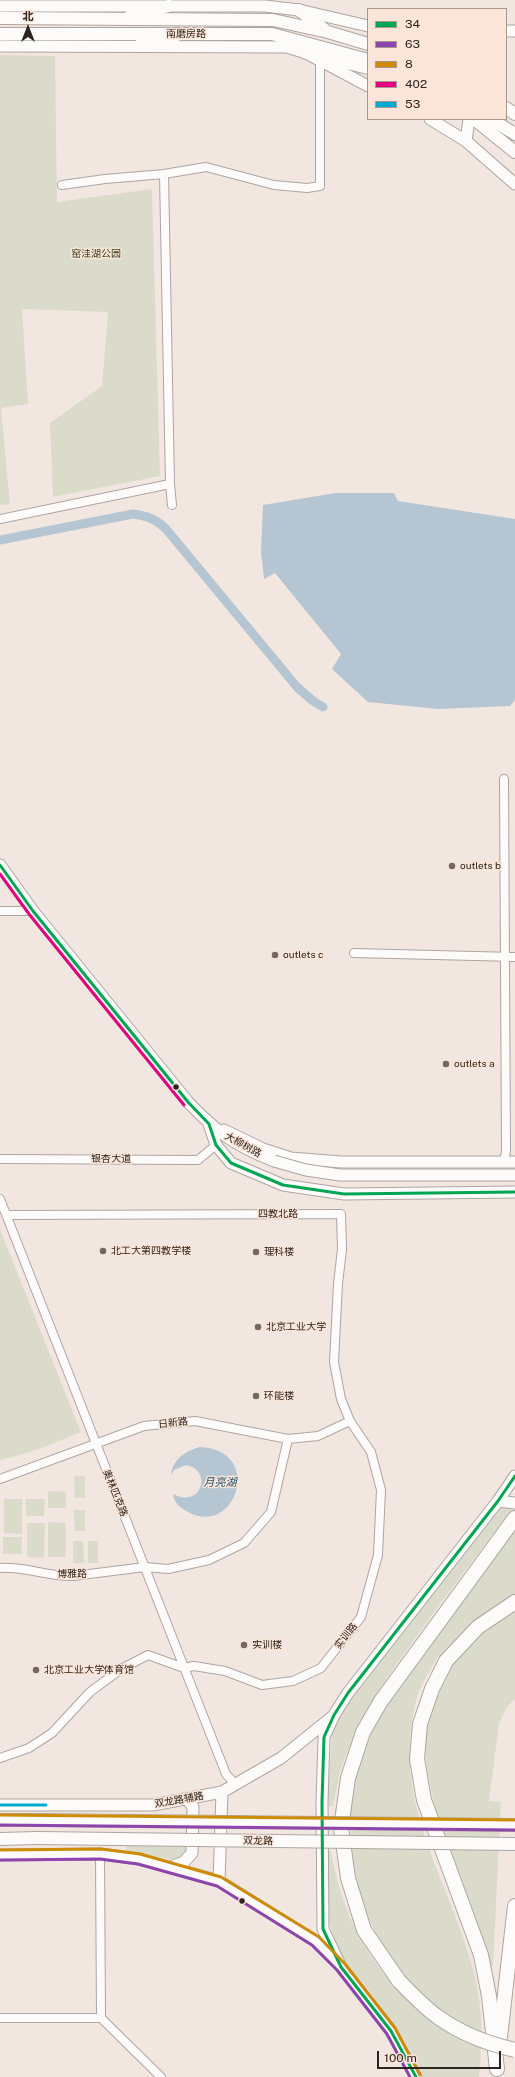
<!DOCTYPE html>
<html>
<head>
<meta charset="utf-8">
<style>
  body { margin:0 }
  #map { position:relative; width:515px; height:2077px; overflow:hidden; background:#f2e7e0; font-family:"Public Sans","Noto Sans SC",sans-serif }
  canvas { display:block }
  .legend { position:absolute; left:367px; top:8px; width:140px; height:112px; box-sizing:border-box; background:#fae5d8; border:1px solid #a7988e; margin:0; padding:5px 7px; list-style:none; font-size:12px; color:#2b241f }
  .legend li { display:flex; align-items:center; gap:8px; height:20px }
  .legend b { width:20px; border:1px solid #a7988e }
  .north { position:absolute; left:8px; top:8px; width:40px; height:40px; -webkit-text-stroke:3px #fae5d8; paint-order:stroke; rotate:0deg; font-size:11px; font-weight:700; line-height:16px; text-align:center; color:#2b241f }
  .north::after { content:''; display:block; margin:auto; width:14px; height:18px; background:#2b241f; clip-path:polygon(50% 0,100% 100%,50% 72%,0 100%) }
  .scale { position:absolute; left:377px; top:2051px; width:124px; height:18px; box-sizing:border-box; border:2px solid #2b241f; border-top:0; padding-left:5px; font-size:12px; line-height:14px; white-space:nowrap; color:#2b241f; -webkit-text-stroke:3px #fae5d8; paint-order:stroke }
</style>
</head>
<body>
<div id="map">
<canvas width="515" height="2077"></canvas>
<ul class="legend">
<li><b style="height:5px;background:#00a651"></b>34</li>
<li><b style="height:5px;background:#8e44ad"></b>63</li>
<li><b style="height:5px;background:#ce8c06"></b>8</li>
<li><b style="height:5px;background:#e5007d"></b>402</li>
<li><b style="height:5px;background:#00a9ce"></b>53</li>
</ul>
<div class="north">北</div>
<div class="scale">100 m</div>
</div>
<script>
const ctx = document.querySelector('canvas').getContext('2d');
ctx.lineJoin = 'round';
function paint(path, color) {
  ctx.fillStyle = color;
  ctx.fill(path, 'evenodd');
}
function stroke(path, color, width, dash) {
  ctx.strokeStyle = color;
  ctx.lineWidth = width;
  ctx.lineCap = dash ? 'butt' : 'round';
  ctx.setLineDash(dash || []);
  ctx.stroke(path);
}
function drawText(font, color, halo, rows, align = 'center') {
  ctx.font = font + ' "Public Sans","Noto Sans SC",sans-serif';
  ctx.lineWidth = 3;
  ctx.setLineDash([]);
  ctx.textBaseline = 'middle';
  ctx.strokeStyle = halo;
  ctx.fillStyle = color;
  for (const [text, x, y, turn = 0] of rows) {
    ctx.save();
    ctx.translate(x, y);
    ctx.rotate((+turn || 0) * Math.PI / 180);
    ctx.textAlign = isNaN(turn) ? turn : align;
    if (halo) ctx.strokeText(text, 0, 0);
    ctx.fillText(text, 0, 0);
    ctx.restore();
  }
}
paint(new Path2D(`
  M 0,55 L 55,56 L 57,202 L 152,189 L 160,476 L 53,497 L 50,423 L 102,386 L 108,312 L 22,309 L 28,404 L 1,408 L 10,504 L 0,505 Z
  M 0,1229 L 81,1432 C 54,1443 29,1454 0,1460 Z
  M 74,1476 L 85,1476 L 85,1498 L 75,1498 Z
  M 48,1491 L 66,1492 L 66,1508 L 48,1508 Z
  M 4,1499 L 22,1499 L 22,1534 L 4,1533 Z
  M 26,1499 L 45,1499 L 44,1516 L 26,1516 Z
  M 514,1506 L 437,1608 L 388,1676 L 359,1722 L 340,1771 L 333,1806 L 327,1806 L 332,1733 L 340,1711 L 452,1566 L 500,1507 Z
  M 74,1510 L 85,1510 L 85,1531 L 75,1531 Z
  M 48,1522 L 66,1523 L 66,1557 L 48,1557 Z
  M 27,1523 L 45,1523 L 44,1558 L 27,1557 Z
  M 515,1528 L 515,1699 L 507,1707 L 499,1723 L 489,1801 L 501,1802 L 493,1966 L 487,1965 L 468,1899 L 436,1814 L 426,1764 L 425,1729 L 434,1702 L 451,1662 L 438,1656 C 430,1671 418,1688 415,1705 C 392,1805 449,1878 473,1969 C 483,2008 483,2037 479,2077 L 423,2077 L 405,2041 L 364,1984 L 341,1959 L 329,1921 L 328,1851 L 331,1851 C 339,1900 360,1950 395,1986 L 410,1982 L 384,1950 L 368,1917 L 356,1885 L 351,1856 L 351,1805 L 354,1776 L 384,1703 Z
  M 3,1537 L 22,1537 L 21,1554 L 3,1554 Z
  M 73,1541 L 83,1541 L 84,1563 L 73,1563 Z
  M 88,1541 L 98,1541 L 98,1563 L 88,1563 Z
  M 190,1844 L 186,1857 L 174,1860 L 126,1851 L 126,1845 Z`), '#dbdbcc');
paint(new Path2D(`
  M 336,493 L 394,493 L 398,501 L 515,519 L 515,700 L 510,706 L 438,709 L 368,702 L 332,669 L 341,654 L 275,573 L 264,579 L 261,552 L 263,505 Z
  M 200,1447 C 265,1450 236,1538 188,1512 C 180,1508 174,1503 173,1494 C 202,1509 213,1470 186,1465 L 174,1470 L 171,1475 C 173,1459 185,1451 200,1447 Z`), '#b5c5d1');
stroke(new Path2D(`
  M 0,540 L 133,514 C 147,516 156,519 166,529 L 297,687 L 313,701 L 323,707`), '#b5c5d1', 9);
const street = new Path2D(`
  M 164,174 L 170,484 L 172,505
  M 62,185 L 105,179 L 164,174 L 206,167 L 274,185 L 307,188 L 320,186 L 320,60
  M 0,519 L 170,484
  M 504,779 L 506,1151 L 504,1162
  M 0,911 L 33,911
  M 354,953 L 515,957
  M 0,1159 L 198,1160 L 216,1145
  M 0,1199 L 226,1774 L 236,1785
  M 0,1479 L 144,1426 L 195,1421 L 288,1439 L 318,1436 L 350,1421
  M 0,1568 C 25,1566 48,1577 73,1576 L 145,1567 L 168,1569 L 209,1560 L 244,1543 L 271,1512 L 288,1439
  M 0,1758 L 29,1748 L 52,1733 L 90,1692 L 121,1669 L 148,1655 L 184,1668 L 194,1666 L 225,1671 L 262,1685 L 293,1681 L 321,1668 L 361,1617 L 378,1555 L 381,1490 L 371,1452 L 350,1421 L 341,1399 L 334,1362 L 338,1284 L 342,1249 L 341,1214 L 6,1215
  M 100,1854 L 101,2018
  M 0,2018 L 101,2018 L 161,2077`);
const secondary = new Path2D(`
  M 0,6 L 265,6 L 299,10 L 368,26
  M 506,31 L 515,31
  M 0,46 L 287,47 L 306,53 L 368,86
  M 430,119 L 466,141 L 515,184
  M 466,141 L 469,119
  M 0,865 L 33,911 L 188,1102 C 218,1133 234,1145 274,1161
  M 209,1124 L 216,1145 L 231,1163 L 283,1185 L 344,1194 L 515,1192
  M 224,1130 L 263,1149 L 291,1158 L 341,1162 L 515,1162
  M 498,1501 L 515,1503
  M 0,1805 L 153,1805 L 222,1792 L 281,1758 L 332,1717
  M 0,1855 L 100,1854 L 139,1859 L 219,1881 L 315,1941 L 335,1961
  M 171,1867 L 184,1862 L 192,1853 L 193,1807 L 187,1799
  M 219,1881 L 222,1792
  M 416,2077 L 391,2031 L 341,1967 L 323,1929 L 322,1802 L 324,1737 L 334,1715 L 348,1693 L 498,1501 L 515,1476`);
const primary = new Path2D(`
  M 299,10 L 325,30
  M 131,15 L 169,6
  M 0,18 L 273,20 L 328,32 L 368,44
  M 0,34 L 272,34 L 368,60
  M 142,40 L 177,46
  M 306,53 L 368,68
  M 506,108 L 515,114
  M 474,119 L 515,152
  M 491,119 L 515,134
  M 0,1820 L 37,1820
  M 0,1839 L 37,1838`);
const highway = new Path2D(`
  M 399,1981 L 364,1930 L 348,1878 L 341,1828 L 348,1778 L 363,1732 L 381,1701 L 515,1518
  M 500,2037 L 515,1906
  M 497,2069 L 489,1996 L 481,1955 L 424,1800 L 417,1759 L 420,1724 L 432,1689 L 446,1661 L 478,1627 L 515,1602`);
stroke(street, '#ada59f', 10);
stroke(secondary, '#ada59f', 13);
stroke(primary, '#ada59f', 14);
stroke(highway, '#ada59f', 16);
stroke(street, '#fdfbfa', 8);
stroke(secondary, '#fdfbfa', 11);
stroke(primary, '#fdfbfa', 12);
stroke(highway, '#fdfbfa', 14);
const secondaryBridge = new Path2D(`
  M 274,1161 L 306,1170 L 340,1175 L 515,1175`);
const primaryBridge = new Path2D(`
  M 37,1820 L 515,1825
  M 37,1838 L 515,1844`);
const highwayBridge = new Path2D(`
  M 399,1981 C 411,1993 424,2007 438,2017 C 460,2033 489,2044 515,2050`);
stroke(secondaryBridge, '#ada59f', 13, []);
stroke(primaryBridge, '#ada59f', 14, []);
stroke(highwayBridge, '#ada59f', 16, []);
stroke(secondaryBridge, '#fdfbfa', 11);
stroke(primaryBridge, '#fdfbfa', 12);
stroke(highwayBridge, '#fdfbfa', 14);
stroke(new Path2D(`
  M 0,865 L 33,911 L 188,1102 L 209,1124 L 216,1145 L 231,1163 L 283,1185 L 344,1194 L 515,1192
  M 416,2077 L 391,2031 L 341,1967 L 323,1929 L 322,1802 L 324,1737 L 334,1715 L 348,1693 L 498,1501 L 515,1476`), '#00a651', 3);
stroke(new Path2D(`
  M 0,1825 L 515,1830
  M 0,1860 L 100,1859 L 138,1864 L 217,1886 L 312,1945 L 337,1970 L 387,2034 L 410,2077`), '#8e44ad', 3);
stroke(new Path2D(`
  M 0,1815 L 515,1820
  M 0,1850 L 101,1849 L 140,1854 L 221,1877 L 319,1937 L 345,1964 L 395,2028 L 420,2075`), '#ce8c06', 3);
stroke(new Path2D(`
  M 0,874 L 29,914 L 184,1105`), '#e5007d', 3);
stroke(new Path2D(`
  M 0,1805 L 46,1805`), '#00a9ce', 3);
for (const [x, y, r, color] of [
  [452,866,4,"#716863"],
  [275,955,4,"#716863"],
  [446,1064,4,"#716863"],
  [176,1087,3.5,"#2b241f"],
  [103,1251,4,"#716863"],
  [256,1252,4,"#716863"],
  [258,1327,4,"#716863"],
  [256,1396,4,"#716863"],
  [244,1645,4,"#716863"],
  [36,1670,4,"#716863"],
  [242,1901,3.5,"#2b241f"]
]) {
  const dot = new Path2D();
  dot.arc(x, y, r, 0, 2 * Math.PI);
  ctx.fillStyle = color;
  ctx.fill(dot);
  stroke(dot, '#fae5d8', 1.5);
}
drawText('10px', '#2b241f', '#fae5d8', [
  ["南磨房路",186,34],
  ["大柳树路",243,1145,29],
  ["银杏大道",111,1159],
  ["四教北路",278,1214],
  ["日新路",173,1423,-6],
  ["奥林匹克路",115,1493,68],
  ["博雅路",72,1574],
  ["实训路",346,1636,-52],
  ["双龙路辅路",179,1800,-10],
  ["双龙路",258,1841,1]
]);
drawText('10px', '#324214', '#fae5d8', [
  ["窑洼湖公园",96,254]
]);
drawText('10px', '#2b241f', '#fae5d8', [
  ["outlets b",460,866],
  ["outlets c",283,955],
  ["outlets a",454,1064],
  ["北工大第四教学楼",111,1251],
  ["理科楼",264,1252],
  ["北京工业大学",266,1327],
  ["环能楼",264,1396],
  ["实训楼",252,1645],
  ["北京工业大学体育馆",44,1670]
], 'left');
drawText('italic 11px', '#1f506d', '#fae5d8', [
  ["月亮湖",220,1483]
]);
</script>
</body>
</html>
